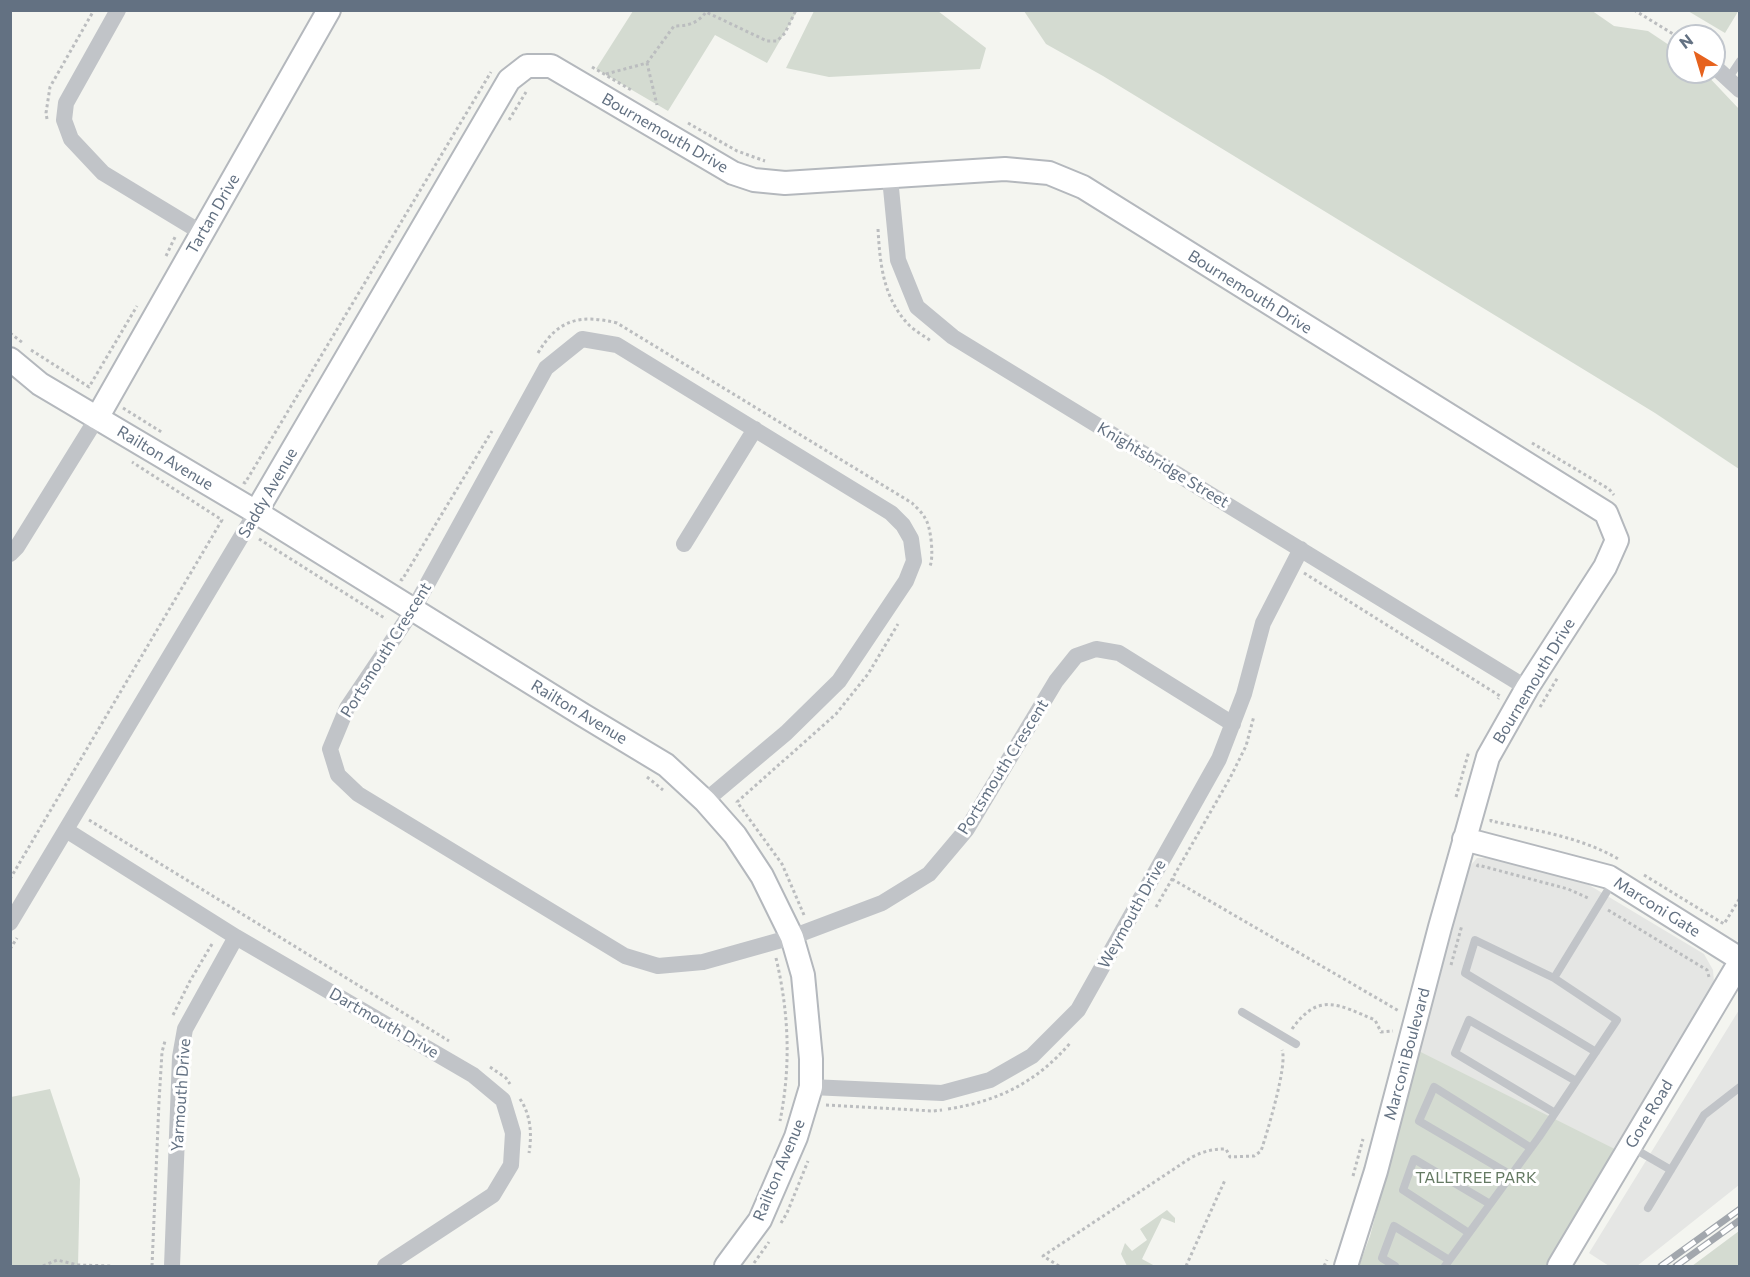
<!DOCTYPE html>
<html>
<head>
<meta charset="utf-8">
<style>
  body { margin:0 }
  #map { position:relative; width:1750px; height:1277px; overflow:hidden; background:#f4f5f0; font-family:Commissioner,sans-serif }
  canvas { display:block }
  .frame { position:absolute; inset:0; border:12px solid #637182; pointer-events:none }
  .north { position:absolute; left:1666px; top:24px; width:60px; height:60px; box-sizing:border-box; background:#fff; border:2px solid #c1c6cd; border-radius:50%; rotate:322deg; font-size:16px; font-weight:700; line-height:24px; text-align:center; color:#637182 }
  .north::after { content:''; display:block; margin:auto; width:21px; height:27px; background:#e6621e; clip-path:polygon(50% 0,100% 100%,50% 72%,0 100%) }
</style>
</head>
<body>
<div id="map">
<canvas width="1750" height="1277"></canvas>
<div class="frame"></div>
<div class="north">N</div>
</div>
<script>
const ctx = document.querySelector('canvas').getContext('2d');
ctx.lineJoin = 'round';
function paint(path, color) {
  ctx.fillStyle = color;
  ctx.fill(path, 'evenodd');
}
function stroke(path, color, width, dash) {
  ctx.strokeStyle = color;
  ctx.lineWidth = width;
  ctx.lineCap = dash ? 'butt' : 'round';
  ctx.setLineDash(dash || []);
  ctx.stroke(path);
}
function drawText(font, color, halo, rows, align = 'center') {
  ctx.font = font + ' Commissioner,sans-serif';
  ctx.lineWidth = 6;
  ctx.setLineDash([]);
  ctx.textBaseline = 'middle';
  ctx.strokeStyle = halo;
  ctx.fillStyle = color;
  for (const [text, x, y, turn = 0] of rows) {
    ctx.save();
    ctx.translate(x, y);
    ctx.rotate((+turn || 0) * Math.PI / 180);
    ctx.textAlign = isNaN(turn) ? turn : align;
    if (halo) ctx.strokeText(text, 0, 0);
    ctx.fillText(text, 0, 0);
    ctx.restore();
  }
}
paint(new Path2D(`
  M 1477,858 L 1497,858 L 1589,885 L 1704,954 L 1713,970 L 1714,982 L 1615,1149 L 1419,1051 L 1464,873 Z
  M 1739,1010 L 1739,1185 L 1637,1266 L 1609,1266 L 1589,1253 Z`), '#e5e6e4');
paint(new Path2D(`
  M 1591,10 L 1614,26 L 1648,31 L 1678,51 L 1678,72 L 1704,72 L 1739,109 L 1739,469 L 1655,413 L 1103,76 L 1046,44 L 1024,11 Z
  M 1739,10 L 1725,33 L 1688,11 L 1688,10 Z
  M 633,11 L 633,10 L 797,11 L 767,63 L 715,35 L 668,111 L 596,69 Z
  M 814,11 L 938,11 L 986,48 L 980,69 L 829,77 L 786,68 Z
  M 1419,1051 L 1615,1149 L 1548,1266 L 1359,1266 L 1370,1236 Z
  M 50,1089 L 80,1179 L 78,1266 L 11,1266 L 11,1097 Z
  M 1167,1210 L 1175,1218 L 1175,1223 L 1162,1218 L 1142,1259 L 1155,1266 L 1127,1266 L 1121,1254 L 1125,1243 L 1132,1251 L 1147,1240 L 1140,1229 Z
  M 1739,1231 L 1739,1266 L 1692,1266 Z`), '#d4dbd1');
const secondary = new Path2D(`
  M 10,359 L 40,384 L 256,512 L 583,715 L 666,765 L 705,801 L 735,835 L 762,876 L 792,937 L 803,975 L 811,1059 L 811,1087 L 796,1137 L 760,1220 L 726,1266
  M 97,418 L 329,10
  M 256,512 L 509,80 L 527,66 L 551,66 L 733,173 L 754,180 L 785,183 L 1005,169 L 1049,173 L 1083,187 L 1606,513 L 1617,540 L 1605,567 L 1527,688 L 1488,757 L 1440,927 L 1376,1171 L 1346,1266
  M 1464,839 L 1609,877 L 1740,959
  M 1559,1266 L 1740,962`);
stroke(secondary, '#b4b8bd', 26);
stroke(new Path2D(`
  M 1634,10 L 1678,37
  M 647,63 L 674,26 C 687,26 697,24 706,12 L 767,41 L 777,41 L 785,33 L 796,10
  M 592,67 L 633,91
  M 606,74 L 647,63 L 657,105
  M 47,119 L 46,113 L 50,87 L 94,10
  M 509,120 L 526,92
  M 688,123 L 737,151 L 765,161
  M 878,229 C 880,264 883,298 909,325 C 915,331 924,336 931,341
  M 166,256 L 176,235
  M 10,333 L 23,343
  M 31,350 L 89,387 L 137,306
  M 538,353 C 558,319 580,314 617,323 L 912,503 C 916,507 922,512 925,518 C 931,526 934,557 930,566
  M 123,408 L 163,433
  M 1532,443 L 1609,489 L 1614,495
  M 243,482 L 245,483 L 491,72
  M 259,539 L 386,619
  M 1304,573 L 1500,696 L 1498,699
  M 400,579 L 402,580 L 492,431
  M 1540,707 L 1558,677
  M 647,777 L 663,790
  M 1456,797 L 1469,751
  M 1491,819 L 1491,821 C 1534,830 1582,837 1620,860
  M 89,820 L 449,1041
  M 1477,867 L 1478,865 L 1568,889 L 1590,899
  M 1644,875 L 1724,924 L 1740,898
  M 10,879 L 222,520 L 132,462
  M 1172,879 L 1399,1011
  M 1156,907 L 1230,778 L 1246,746 L 1254,716
  M 1608,910 L 1707,970 L 1709,977
  M 804,915 L 782,864 L 737,802 L 836,714 L 868,674 L 898,624
  M 10,949 L 17,938
  M 776,958 C 789,1013 791,1066 780,1121
  M 1451,965 L 1462,925
  M 173,1015 L 190,981 L 212,944
  M 1292,1029 C 1319,991 1339,1005 1375,1020 L 1381,1032 L 1393,1031
  M 490,1067 L 506,1078 L 510,1084
  M 520,1099 C 531,1115 532,1135 529,1153
  M 826,1105 L 933,1111 L 942,1110
  M 948,1109 C 999,1101 1037,1082 1071,1042
  M 1353,1176 L 1363,1139
  M 781,1223 L 787,1213 L 808,1161
  M 754,1263 L 769,1242
  M 43,1266 L 57,1260 L 78,1265 L 111,1266
  M 152,1266 L 159,1102 L 162,1052 L 165,1041
  M 1059,1266 L 1043,1256 L 1192,1157 C 1204,1151 1213,1149 1226,1149 L 1230,1157 L 1254,1156 L 1261,1151 C 1267,1133 1288,1064 1282,1050
  M 1186,1266 L 1225,1180
  M 1324,1266 L 1327,1260`), '#bbbdbf', 3, [3, 3]);
stroke(new Path2D(`
  M 1728,79 L 1740,61
  M 1242,1012 L 1296,1044
  M 1596,1052 L 1465,973 L 1475,940 L 1554,978 L 1614,880
  M 1555,1113 L 1455,1053 L 1469,1020 L 1576,1081
  M 1633,1148 L 1671,1170
  M 1511,1175 L 1419,1121 L 1434,1087 L 1531,1148
  M 1648,1208 L 1704,1115 L 1740,1087
  M 1469,1233 L 1403,1190 L 1414,1159 L 1490,1204
  M 1395,1266 L 1382,1258 L 1394,1226 L 1449,1260
  M 1445,1266 L 1539,1137 L 1617,1020 L 1554,978`), '#c1c4c8', 8);
stroke(new Path2D(`
  M 118,10 L 66,103 L 64,120 L 71,139 L 103,173 L 202,233
  M 1714,66 L 1740,90
  M 890,178 L 898,260 L 917,307 L 953,337 L 1527,688
  M 684,544 L 755,429
  M 10,554 L 17,547 L 97,418
  M 705,801 L 786,733 L 839,681 L 906,581 L 914,561 L 911,539 L 903,525 L 891,513 L 617,345 L 582,339 L 546,368 L 413,610 L 347,708 L 330,749 L 338,775 L 358,794 L 625,956 L 658,966 L 703,962 L 792,937 L 882,903 L 929,874 L 967,829 L 1056,681 L 1076,656 L 1096,649 L 1119,653 L 1233,724
  M 66,830 L 236,937 L 473,1075 L 503,1100 L 513,1133 L 511,1165 L 493,1195 L 385,1266
  M 10,923 L 256,512
  M 811,1087 L 942,1093 L 990,1080 L 1032,1056 L 1078,1010 L 1219,759 L 1244,694 L 1263,623 L 1301,549
  M 172,1266 L 180,1057 L 185,1029 L 236,937`), '#c1c4c8', 16);
stroke(secondary, '#fff', 22);
const rail = new Path2D(`
  M 1661,1266 L 1740,1209
  M 1676,1266 L 1740,1220`);
stroke(rail, '#a2a7ad', 7);
stroke(rail, '#fff', 4.5, [14]);
drawText('16px', '#637182', '#fff', [
  ["Bournemouth Drive",665,133,30],
  ["Tartan Drive",213,214,-60],
  ["Bournemouth Drive",1250,292,32],
  ["Railton Avenue",165,458,31],
  ["Knightsbridge Street",1163,465,31],
  ["Saddy Avenue",268,493,-60],
  ["Portsmouth Crescent",386,650,-58],
  ["Bournemouth Drive",1534,681,-59],
  ["Railton Avenue",579,712,31],
  ["Portsmouth Crescent",1003,767,-58],
  ["Marconi Gate",1657,907,32],
  ["Weymouth Drive",1132,914,-61],
  ["Dartmouth Drive",384,1023,30],
  ["Marconi Boulevard",1407,1054,-75],
  ["Yarmouth Drive",181,1095,-86],
  ["Gore Road",1649,1114,-59],
  ["Railton Avenue",779,1170,-67]
]);
drawText('16px', '#647962', '#fff', [
  ["TALLTREE PARK",1476,1178]
]);
</script>
</body>
</html>
